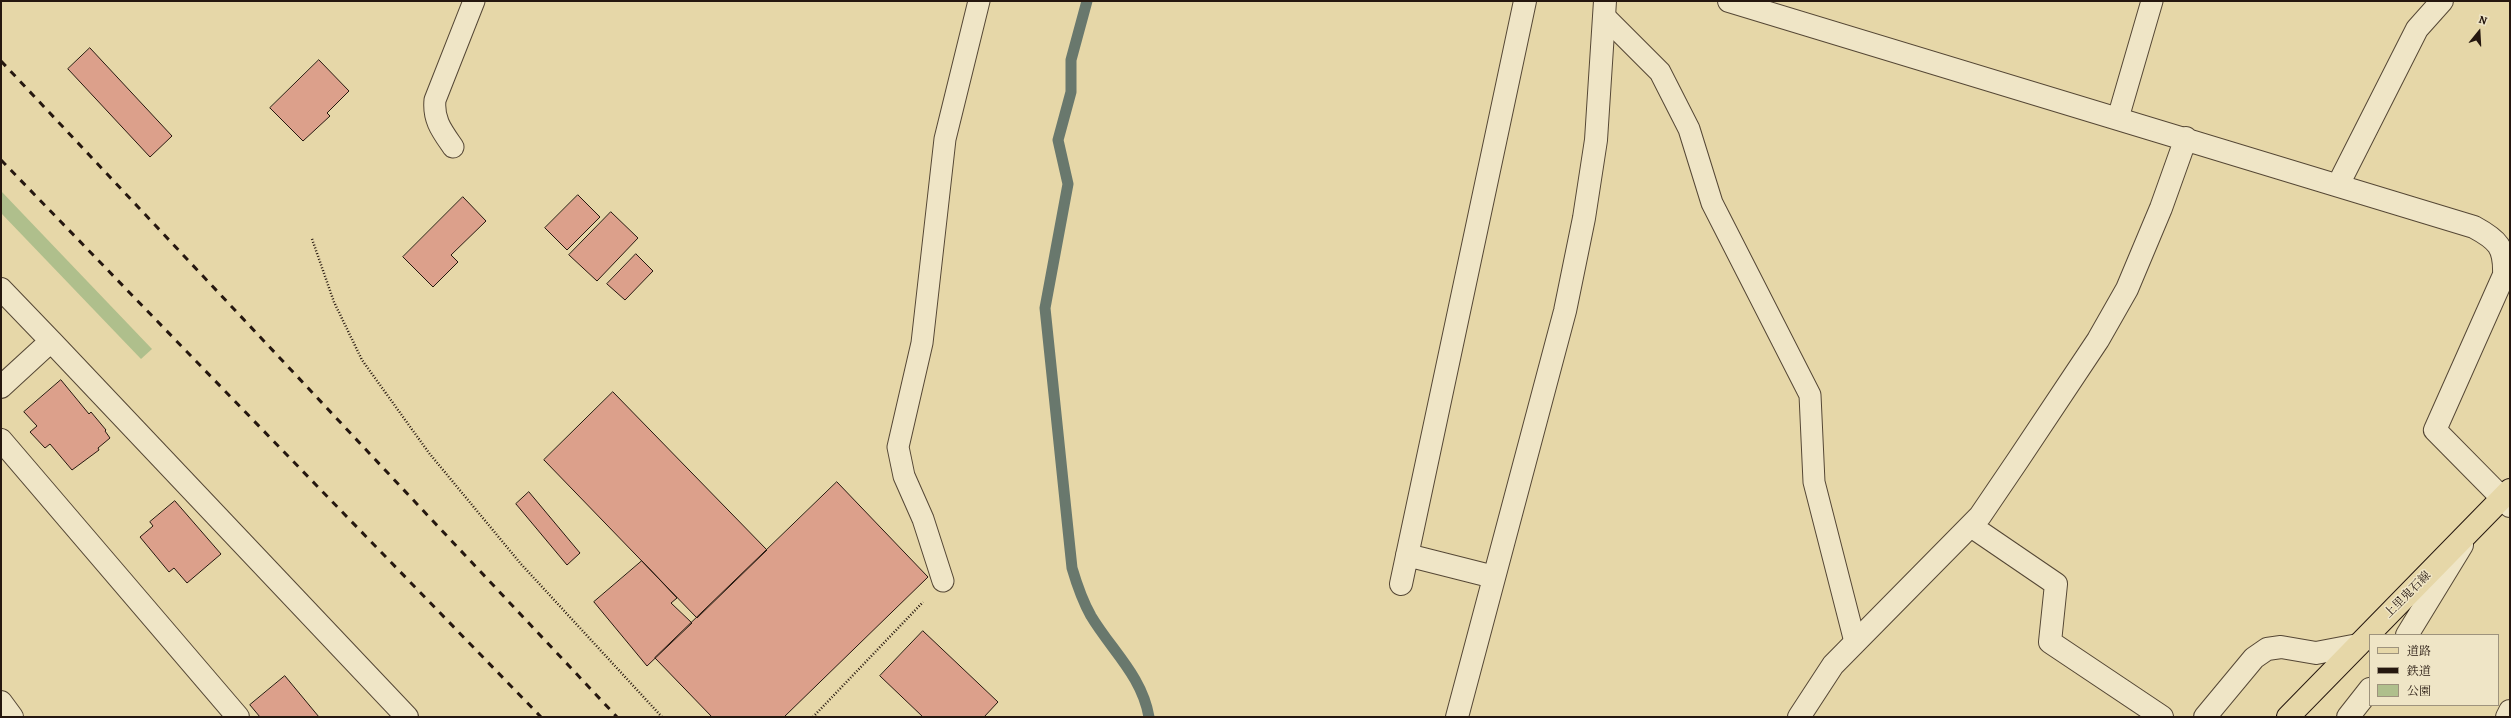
<!DOCTYPE html>
<html>
<head>
<meta charset="utf-8">
<style>
  body { margin:0 }
  #map { position:relative; width:2511px; height:718px; overflow:hidden; background:#e6d7a8; font-family:Alegreya,"Noto Serif JP",serif }
  canvas { display:block }
  .frame { position:absolute; inset:0; border:2px solid #25170f; pointer-events:none }
  .legend { position:absolute; left:2369px; top:634px; width:130px; height:72px; box-sizing:border-box; background:#efe5c6; border:1px solid #9e937d; margin:0; padding:5px 7px; list-style:none; font-size:12px; color:#25170f }
  .legend li { display:flex; align-items:center; gap:8px; height:20px }
  .legend b { width:20px; border:1px solid #9e937d }
  .north { position:absolute; left:2459px; top:12px; width:40px; height:40px; -webkit-text-stroke:3px #efe5c6; paint-order:stroke; rotate:18deg; font-size:11px; font-weight:700; line-height:16px; text-align:center; color:#25170f }
  .north::after { content:''; display:block; margin:auto; width:14px; height:18px; background:#25170f; clip-path:polygon(50% 0,100% 100%,50% 72%,0 100%) }
</style>
</head>
<body>
<div id="map">
<canvas width="2511" height="718"></canvas>
<div class="frame"></div>
<ul class="legend">
<li><b style="height:5px;background:#e6d7a8"></b>道路</li>
<li><b style="height:5px;background:#25170f"></b>鉄道</li>
<li><b style="height:11px;background:#afbf8c"></b>公園</li>
</ul>
<div class="north">N</div>
</div>
<script>
const ctx = document.querySelector('canvas').getContext('2d');
ctx.lineJoin = 'round';
function paint(path, color) {
  ctx.fillStyle = color;
  ctx.fill(path, 'evenodd');
}
function stroke(path, color, width, dash) {
  ctx.strokeStyle = color;
  ctx.lineWidth = width;
  ctx.lineCap = dash ? 'butt' : 'round';
  ctx.setLineDash(dash || []);
  ctx.stroke(path);
}
function drawText(font, color, halo, rows, align = 'center') {
  ctx.font = font + ' Alegreya,"Noto Serif JP",serif';
  ctx.lineWidth = 3;
  ctx.setLineDash([]);
  ctx.textBaseline = 'middle';
  ctx.strokeStyle = halo;
  ctx.fillStyle = color;
  for (const [text, x, y, turn = 0] of rows) {
    ctx.save();
    ctx.translate(x, y);
    ctx.rotate((+turn || 0) * Math.PI / 180);
    ctx.textAlign = isNaN(turn) ? turn : align;
    if (halo) ctx.strokeText(text, 0, 0);
    ctx.fillText(text, 0, 0);
    ctx.restore();
  }
}
paint(new Path2D(`
  M 1,191 L 152,349 L 141,359 L 1,213 Z`), '#afbf8c');
stroke(new Path2D(`
  M 1087,1 L 1071,60 L 1071,92 L 1058,140 L 1068,184 L 1045,308 L 1072,568 C 1077,585 1082,600 1091,616 C 1112,651 1142,676 1149,717`), '#69786d', 11);
const building = new Path2D(`
  M 90,48 L 172,136 L 150,157 L 68,69 Z
  M 319,60 L 349,91 L 327,113 L 330,116 L 303,141 L 270,108 Z
  M 578,195 L 600,217 L 567,250 L 545,228 Z
  M 463,197 L 486,221 L 451,255 L 458,262 L 433,287 L 403,257 Z
  M 611,212 L 638,238 L 597,281 L 569,255 Z
  M 636,254 L 653,271 L 625,300 L 607,284 Z
  M 61,380 L 89,414 L 91,412 L 106,430 L 105,431 L 110,438 L 98,448 L 99,450 L 72,470 L 50,444 L 45,448 L 30,432 L 37,426 L 24,412 Z
  M 613,392 L 767,550 L 697,618 L 544,460 Z
  M 837,482 L 928,577 L 784,717 L 712,717 L 655,658 Z
  M 529,492 L 580,553 L 567,565 L 516,504 Z
  M 175,501 L 221,554 L 187,583 L 174,568 L 169,572 L 140,537 L 153,526 L 150,522 Z
  M 642,561 L 677,598 L 671,603 L 692,623 L 647,666 L 594,602 Z
  M 923,631 L 998,702 L 984,717 L 923,717 L 880,676 Z
  M 285,676 L 319,717 L 260,717 L 250,705 Z`);
paint(building, '#dca08b');
stroke(building, '#25170f', 1);
const service = new Path2D(`
  M 1605,17 L 1660,72 L 1689,129 L 1712,203 L 1810,395 L 1814,482 L 1855,642
  M 2118,118 L 2152,1
  M 453,147 C 442,131 433,120 435,100 L 474,1
  M 943,581 L 923,519 L 904,476 L 898,447 L 922,343 L 945,139 L 979,1`);
const minor = new Path2D(`
  M 1729,1 L 2474,227 C 2498,240 2505,247 2504,275 L 2435,430 L 2510,506
  M 2338,185 L 2417,29 L 2442,1
  M 1,289 L 51,341
  M 1,387 L 51,341 L 407,717
  M 1,440 L 238,717
  M 1971,526 L 2056,584 L 2050,642 L 2162,717
  M 1407,555 L 1494,577
  M 1401,584 L 1525,1
  M 2407,635 L 2462,545
  M 1,702 L 12,717
  M 1457,717 L 1565,311 L 1584,218 L 1596,140 L 1605,1
  M 1799,717 L 1833,665 L 1980,516 L 2018,460 L 2098,340 L 2127,289 L 2161,208 L 2186,138
  M 2205,717 L 2254,658 L 2267,649 L 2281,647 L 2316,653 L 2358,645
  M 2348,717 L 2370,689
  M 2507,717 L 2510,711`);
const primary = new Path2D(`
  M 2288,717 L 2510,490`);
stroke(service, '#554735', 23);
stroke(minor, '#554735', 24);
stroke(primary, '#25170f', 24);
stroke(new Path2D(`
  M 312,239 L 334,302 L 362,360 L 429,453 L 521,564 L 662,717
  M 813,717 L 923,602`), '#25170f', 2.5, [1, 2]);
stroke(service, '#efe5c6', 21);
stroke(minor, '#efe5c6', 22);
stroke(primary, '#e6d7a8', 22);
stroke(new Path2D(`
  M 1,61 L 617,717
  M 1,160 L 541,717`), '#25170f', 3, [7, 7]);
drawText('12px', '#25170f', '#efe5c6', [
  ["上里鬼石線",2408,595,-45]
]);
</script>
</body>
</html>
